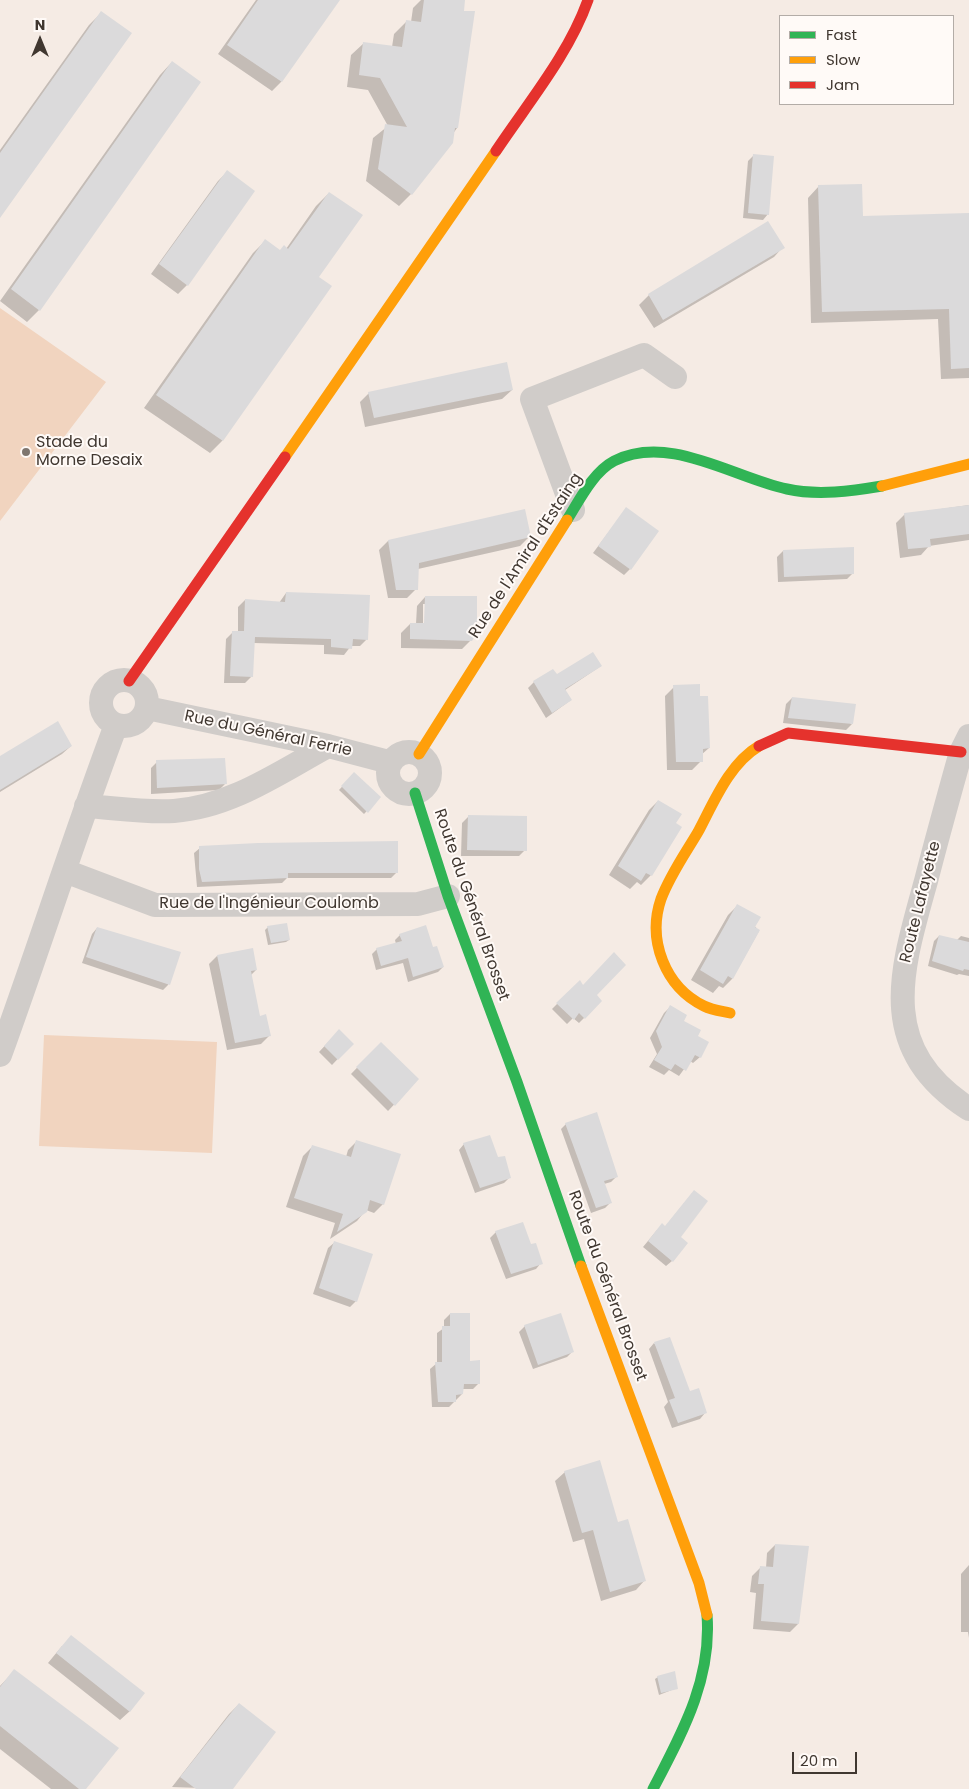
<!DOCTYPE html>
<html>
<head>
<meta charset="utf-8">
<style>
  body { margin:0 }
  #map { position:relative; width:969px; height:1789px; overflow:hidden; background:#f5ebe4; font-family:Poppins,sans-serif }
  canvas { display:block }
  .legend { position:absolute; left:779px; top:15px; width:175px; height:90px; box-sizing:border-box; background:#fffaf7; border:1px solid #b3aca7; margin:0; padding:6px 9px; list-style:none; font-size:15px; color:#403730 }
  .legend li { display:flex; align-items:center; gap:10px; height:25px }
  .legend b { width:25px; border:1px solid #b3aca7 }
  .north { position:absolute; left:15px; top:15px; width:50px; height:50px; -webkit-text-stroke:4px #fffaf7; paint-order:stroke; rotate:0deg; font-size:14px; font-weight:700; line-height:20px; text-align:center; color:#403730 }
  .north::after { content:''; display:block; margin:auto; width:18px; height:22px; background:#403730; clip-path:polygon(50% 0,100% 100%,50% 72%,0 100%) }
  .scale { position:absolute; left:792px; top:1752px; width:65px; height:22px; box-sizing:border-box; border:2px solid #403730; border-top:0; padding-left:6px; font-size:15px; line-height:18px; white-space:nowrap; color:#403730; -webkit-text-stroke:4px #fffaf7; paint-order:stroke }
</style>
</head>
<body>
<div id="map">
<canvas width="969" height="1789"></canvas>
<ul class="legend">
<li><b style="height:6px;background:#30b455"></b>Fast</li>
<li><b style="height:6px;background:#ff9f0a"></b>Slow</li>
<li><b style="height:6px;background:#e5322d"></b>Jam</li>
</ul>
<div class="north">N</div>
<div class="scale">20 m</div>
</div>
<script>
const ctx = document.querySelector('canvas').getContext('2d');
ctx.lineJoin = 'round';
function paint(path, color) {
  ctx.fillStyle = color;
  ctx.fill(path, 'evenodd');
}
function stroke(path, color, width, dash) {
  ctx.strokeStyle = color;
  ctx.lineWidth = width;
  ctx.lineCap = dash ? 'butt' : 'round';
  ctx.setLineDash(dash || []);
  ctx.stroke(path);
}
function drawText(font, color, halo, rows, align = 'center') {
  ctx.font = font + ' Poppins,sans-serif';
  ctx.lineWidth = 4;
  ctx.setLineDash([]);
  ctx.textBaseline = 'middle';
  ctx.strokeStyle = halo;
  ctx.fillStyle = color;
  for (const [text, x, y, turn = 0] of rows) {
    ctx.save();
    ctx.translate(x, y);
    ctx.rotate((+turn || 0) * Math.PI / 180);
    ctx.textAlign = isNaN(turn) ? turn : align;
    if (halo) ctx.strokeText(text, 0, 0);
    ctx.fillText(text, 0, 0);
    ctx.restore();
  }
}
paint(new Path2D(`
  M 0,308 L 106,382 L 0,521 Z
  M 44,1035 L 217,1042 L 212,1153 L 39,1146 Z`), '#f1d4bf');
paint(new Path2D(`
  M 256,0 L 325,0 L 334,6 L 281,82 L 272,91 L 218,54 Z
  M 421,0 L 455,0 L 457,128 L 411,194 L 399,206 L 366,181 L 373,138 L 388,126 L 368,90 L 347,87 L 351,55 L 364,43 L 392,47 L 394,34 L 406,22 L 411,22 L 413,8 Z
  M 101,13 L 0,216 L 0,150 L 89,25 Z
  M 172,62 L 39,310 L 27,322 L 0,301 L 160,75 Z
  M 754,155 L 768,214 L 763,220 L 743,218 L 748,161 Z
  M 227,172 L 187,285 L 178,294 L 151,274 L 218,181 Z
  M 819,186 L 862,217 L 969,214 L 969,378 L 941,379 L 938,319 L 811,323 L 808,198 Z
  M 329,193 L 317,278 L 330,287 L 222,441 L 210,453 L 144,408 L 253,253 L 265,241 L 280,251 L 286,249 L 316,206 Z
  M 768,223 L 783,247 L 774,257 L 654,328 L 639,305 L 649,295 Z
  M 512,390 L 502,399 L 365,427 L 360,402 L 369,393 Z
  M 969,505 L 969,540 L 929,546 L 921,555 L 900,558 L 896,523 L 905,514 Z
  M 626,509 L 630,569 L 624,575 L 593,553 Z
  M 529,537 L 520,546 L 418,569 L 416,589 L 407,598 L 388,598 L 379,550 L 388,541 Z
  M 783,551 L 853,573 L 847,579 L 778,582 L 777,557 Z
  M 286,593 L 367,639 L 360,646 L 351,646 L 344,655 L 324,654 L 324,645 L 254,643 L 252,676 L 245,683 L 224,683 L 226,639 L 233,632 L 238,632 L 238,607 L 245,600 L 279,603 Z
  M 425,597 L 471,640 L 462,649 L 401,648 L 401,633 L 410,624 L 416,624 L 417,606 ZM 423,604 L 426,604 L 425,629 L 423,629 Z
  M 601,666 L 565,690 L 571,700 L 546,718 L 528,688 L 534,682 Z
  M 674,687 L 699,697 L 709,748 L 701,755 L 701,761 L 692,770 L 667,770 L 665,696 Z
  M 792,698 L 852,724 L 846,730 L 783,723 L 786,704 Z
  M 71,746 L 62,754 L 0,792 L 0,757 Z
  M 157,762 L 225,784 L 219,790 L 151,794 L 151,768 Z
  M 354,774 L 380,797 L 364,814 L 339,790 Z
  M 658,801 L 675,824 L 680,827 L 651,875 L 641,885 L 637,882 L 630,889 L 609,875 L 649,810 Z
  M 468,817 L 525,850 L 519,856 L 461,856 L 462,823 Z
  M 200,848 L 397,872 L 391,878 L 287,878 L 282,883 L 197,887 L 194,853 Z
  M 737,906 L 759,931 L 732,979 L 723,988 L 719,986 L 713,993 L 691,980 L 728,915 Z
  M 268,927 L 289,940 L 286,942 L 268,945 L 265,930 Z
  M 97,928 L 179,953 L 168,985 L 163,990 L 82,963 L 92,934 Z
  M 400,935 L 433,949 L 443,967 L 438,972 L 408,982 L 403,963 L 376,970 L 372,954 L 377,949 L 396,944 L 395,940 Z
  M 939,936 L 957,940 L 961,936 L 969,938 L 969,976 L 959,974 L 957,975 L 928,966 L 934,941 Z
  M 217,956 L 256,970 L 251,975 L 259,1017 L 269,1036 L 261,1044 L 227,1050 L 209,964 Z
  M 579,982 L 601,1001 L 579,1023 L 573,1018 L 567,1024 L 552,1009 Z
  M 670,1007 L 696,1036 L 700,1057 L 693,1063 L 690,1061 L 679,1076 L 669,1070 L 664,1075 L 649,1067 L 657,1054 L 650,1038 L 664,1013 Z
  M 333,1037 L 352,1044 L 332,1065 L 319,1052 Z
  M 381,1043 L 418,1079 L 388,1111 L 351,1074 Z
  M 566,1124 L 617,1176 L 611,1182 L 604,1184 L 610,1203 L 605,1208 L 591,1213 L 561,1129 Z
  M 357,1141 L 383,1204 L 374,1213 L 366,1210 L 357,1221 L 330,1239 L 335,1223 L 286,1207 L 303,1156 L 312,1147 L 346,1157 L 348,1150 Z
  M 464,1144 L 497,1159 L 510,1177 L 504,1183 L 475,1193 L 459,1150 Z
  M 694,1191 L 672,1261 L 666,1266 L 643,1247 L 657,1230 L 665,1227 Z
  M 496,1232 L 530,1246 L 541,1263 L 536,1269 L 506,1279 L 490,1238 Z
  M 335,1242 L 356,1301 L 350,1307 L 313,1294 L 328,1248 Z
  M 450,1314 L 479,1383 L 473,1389 L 462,1389 L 462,1394 L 449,1407 L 432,1407 L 430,1369 L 437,1363 L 437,1333 L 444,1328 L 444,1320 Z
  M 525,1326 L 573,1351 L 567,1357 L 533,1369 L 519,1332 Z
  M 654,1343 L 705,1413 L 700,1419 L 672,1428 L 664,1407 L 668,1402 L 649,1349 Z
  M 565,1472 L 645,1580 L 636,1590 L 601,1601 L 584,1539 L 573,1542 L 555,1481 Z
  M 775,1545 L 798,1624 L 790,1632 L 753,1629 L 756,1593 L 750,1592 L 752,1576 L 761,1567 L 766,1568 L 767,1553 Z
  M 969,1565 L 969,1638 L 968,1632 L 961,1632 L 961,1574 Z
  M 62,1646 L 130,1711 L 120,1720 L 48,1663 Z
  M 14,1671 L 85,1789 L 51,1789 L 0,1749 L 0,1686 Z
  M 658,1677 L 677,1688 L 659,1695 L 655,1679 Z
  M 239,1704 L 231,1789 L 172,1787 L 229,1714 Z`), '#0003');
paint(new Path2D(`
  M 258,0 L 340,0 L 282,82 L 227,45 Z
  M 424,0 L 465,0 L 464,11 L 475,11 L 458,128 L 455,128 L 453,143 L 412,195 L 378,169 L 385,124 L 407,127 L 380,78 L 359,75 L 363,42 L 402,47 L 406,20 L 421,22 Z
  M 101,11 L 132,33 L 0,218 L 0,153 Z
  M 172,61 L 201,82 L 40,311 L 11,289 Z
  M 753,154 L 774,156 L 769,215 L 748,213 Z
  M 227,170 L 255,191 L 188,286 L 159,264 Z
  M 862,184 L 863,216 L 969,213 L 969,368 L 951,369 L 949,309 L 822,312 L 818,185 Z
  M 329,192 L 363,215 L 319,277 L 332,286 L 223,441 L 156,395 L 265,239 L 280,250 L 284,245 L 288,249 Z
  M 768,221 L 785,248 L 663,320 L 648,294 Z
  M 507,362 L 513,390 L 374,418 L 368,392 Z
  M 969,505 L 969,534 L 930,539 L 931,547 L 908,549 L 904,513 Z
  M 626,507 L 659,531 L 631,570 L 598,546 Z
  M 525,509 L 531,537 L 419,563 L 418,590 L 396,590 L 388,540 Z
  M 854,547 L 854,574 L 784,577 L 783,550 Z
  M 286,592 L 370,595 L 368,640 L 353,639 L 352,649 L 331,647 L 331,639 L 255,637 L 253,677 L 230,676 L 232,631 L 244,631 L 245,599 L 285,602 Z
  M 425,596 L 477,596 L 477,633 L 472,641 L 410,639 L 410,623 L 424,623 Z
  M 593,652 L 602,666 L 565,689 L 572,700 L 552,713 L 533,681 L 553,669 L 557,674 Z
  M 700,684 L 700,696 L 708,696 L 710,748 L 703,749 L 703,762 L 676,762 L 673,685 Z
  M 792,697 L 856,704 L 853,724 L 788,718 Z
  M 58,721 L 72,746 L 0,790 L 0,756 Z
  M 225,758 L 227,784 L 157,788 L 156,760 Z
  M 354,772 L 381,797 L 368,813 L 341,786 Z
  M 658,800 L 682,814 L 676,823 L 682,827 L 652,876 L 646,873 L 641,881 L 618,866 Z
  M 468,815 L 527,816 L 527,851 L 467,850 Z
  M 398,841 L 398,873 L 288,873 L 288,878 L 202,882 L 199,869 L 199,846 L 258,843 Z
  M 737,904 L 761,917 L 755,927 L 760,930 L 733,979 L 728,976 L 723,984 L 700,970 Z
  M 287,923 L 290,940 L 271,943 L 267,926 Z
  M 426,925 L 433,947 L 437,946 L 444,967 L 413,977 L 408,958 L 381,966 L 376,948 L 402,941 L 399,934 Z
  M 97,927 L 181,952 L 170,985 L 86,957 Z
  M 939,935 L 969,942 L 969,970 L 964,969 L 963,971 L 932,961 Z
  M 253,948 L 257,970 L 251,971 L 260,1016 L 266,1014 L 271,1036 L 235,1043 L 217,955 Z
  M 614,952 L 626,965 L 597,995 L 602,1001 L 585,1019 L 579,1013 L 574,1020 L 556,1003 L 580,980 L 583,985 Z
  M 670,1005 L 687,1015 L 684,1021 L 701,1030 L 698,1036 L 709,1042 L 701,1058 L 695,1055 L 686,1071 L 675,1064 L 671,1070 L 654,1060 L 662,1047 L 656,1031 Z
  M 339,1029 L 354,1044 L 338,1060 L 324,1046 Z
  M 381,1042 L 419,1079 L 395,1106 L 356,1067 Z
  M 597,1112 L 618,1177 L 604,1181 L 612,1203 L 596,1208 L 565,1123 Z
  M 490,1135 L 498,1157 L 505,1156 L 511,1178 L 480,1188 L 463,1143 Z
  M 356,1140 L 401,1154 L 384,1205 L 370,1200 L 367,1212 L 337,1232 L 343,1214 L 294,1198 L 312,1145 L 351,1157 Z
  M 694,1190 L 708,1201 L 681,1237 L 688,1243 L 673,1262 L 648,1241 L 662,1223 L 665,1226 Z
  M 523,1222 L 531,1244 L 536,1243 L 543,1264 L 511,1274 L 495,1231 Z
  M 334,1241 L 373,1254 L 357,1302 L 319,1288 Z
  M 450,1313 L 470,1313 L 470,1361 L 480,1360 L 480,1384 L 464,1384 L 463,1394 L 456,1395 L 456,1402 L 438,1402 L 435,1362 L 442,1362 L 442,1326 L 450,1326 Z
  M 561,1313 L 574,1352 L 538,1365 L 524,1325 Z
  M 670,1337 L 690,1391 L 699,1388 L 707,1413 L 678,1423 L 669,1400 L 675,1398 L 654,1342 Z
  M 600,1460 L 618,1522 L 628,1519 L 646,1581 L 610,1592 L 593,1530 L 582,1533 L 564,1471 Z
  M 775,1544 L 809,1546 L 799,1624 L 761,1621 L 764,1584 L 758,1584 L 760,1566 L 773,1567 Z
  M 71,1635 L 145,1693 L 130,1712 L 56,1653 Z
  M 14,1669 L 119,1748 L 86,1789 L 79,1789 L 0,1726 L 0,1687 Z
  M 675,1671 L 678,1689 L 661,1693 L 657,1676 Z
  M 239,1703 L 276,1732 L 233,1789 L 196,1789 L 180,1777 Z`), '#dbdadb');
stroke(new Path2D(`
  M 573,510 L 532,399 L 644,355 L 675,377
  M101 703a23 23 0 1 1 46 0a23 23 0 1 1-46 0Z
  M 147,708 L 328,746 L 389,762
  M 969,736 L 961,752 C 949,795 937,838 926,881 C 901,971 875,1048 969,1109
  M388 773a21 21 0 1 1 42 0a21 21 0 1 1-42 0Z
  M 86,806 C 115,808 146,813 174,811 C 231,807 280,772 328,746
  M 65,871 L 155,905 L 418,904 L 448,896
  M 0,1055 C 40,945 75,834 116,725`), '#d0ccc9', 24);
stroke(new Path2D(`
  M 567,520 C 579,501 593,472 614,461 C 669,433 734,478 787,489 C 818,496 852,491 882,486
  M 415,793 L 448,896 L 517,1082 L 581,1266
  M 653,1789 C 682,1733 712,1680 707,1615`), '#30b455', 11);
stroke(new Path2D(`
  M 285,457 L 496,151
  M 882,486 L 969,464
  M 419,754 L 567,520
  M 730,1013 C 721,1011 712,1010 704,1006 C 665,987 647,940 661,899 C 670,875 685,854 698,832 C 714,802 729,764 759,746
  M 581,1266 L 699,1583 L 707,1615`), '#ff9f0a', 11);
stroke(new Path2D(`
  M 496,151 C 528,103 569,54 588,0
  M 129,681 L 285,457
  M 759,746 L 788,733 L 961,752`), '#e5322d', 11);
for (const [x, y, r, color] of [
  [26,452,5,"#7f766f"]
]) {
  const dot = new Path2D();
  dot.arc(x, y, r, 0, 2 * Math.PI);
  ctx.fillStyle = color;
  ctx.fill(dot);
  stroke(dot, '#fffaf7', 2);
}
drawText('16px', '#403730', '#fffaf7', [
  ["Stade du",36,443],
  ["Morne Desaix",36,461]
], 'left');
drawText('16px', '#403730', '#fffaf7', [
  ["Rue de l'Amiral d'Estaing",526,556,-57],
  ["Rue du Général Ferrie",268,734,12],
  ["Route Lafayette",921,902,-76],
  ["Rue de l'Ingénieur Coulomb",269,904],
  ["Route du Général Brosset",471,905,71],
  ["Route du Général Brosset",607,1286,70]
]);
</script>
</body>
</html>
